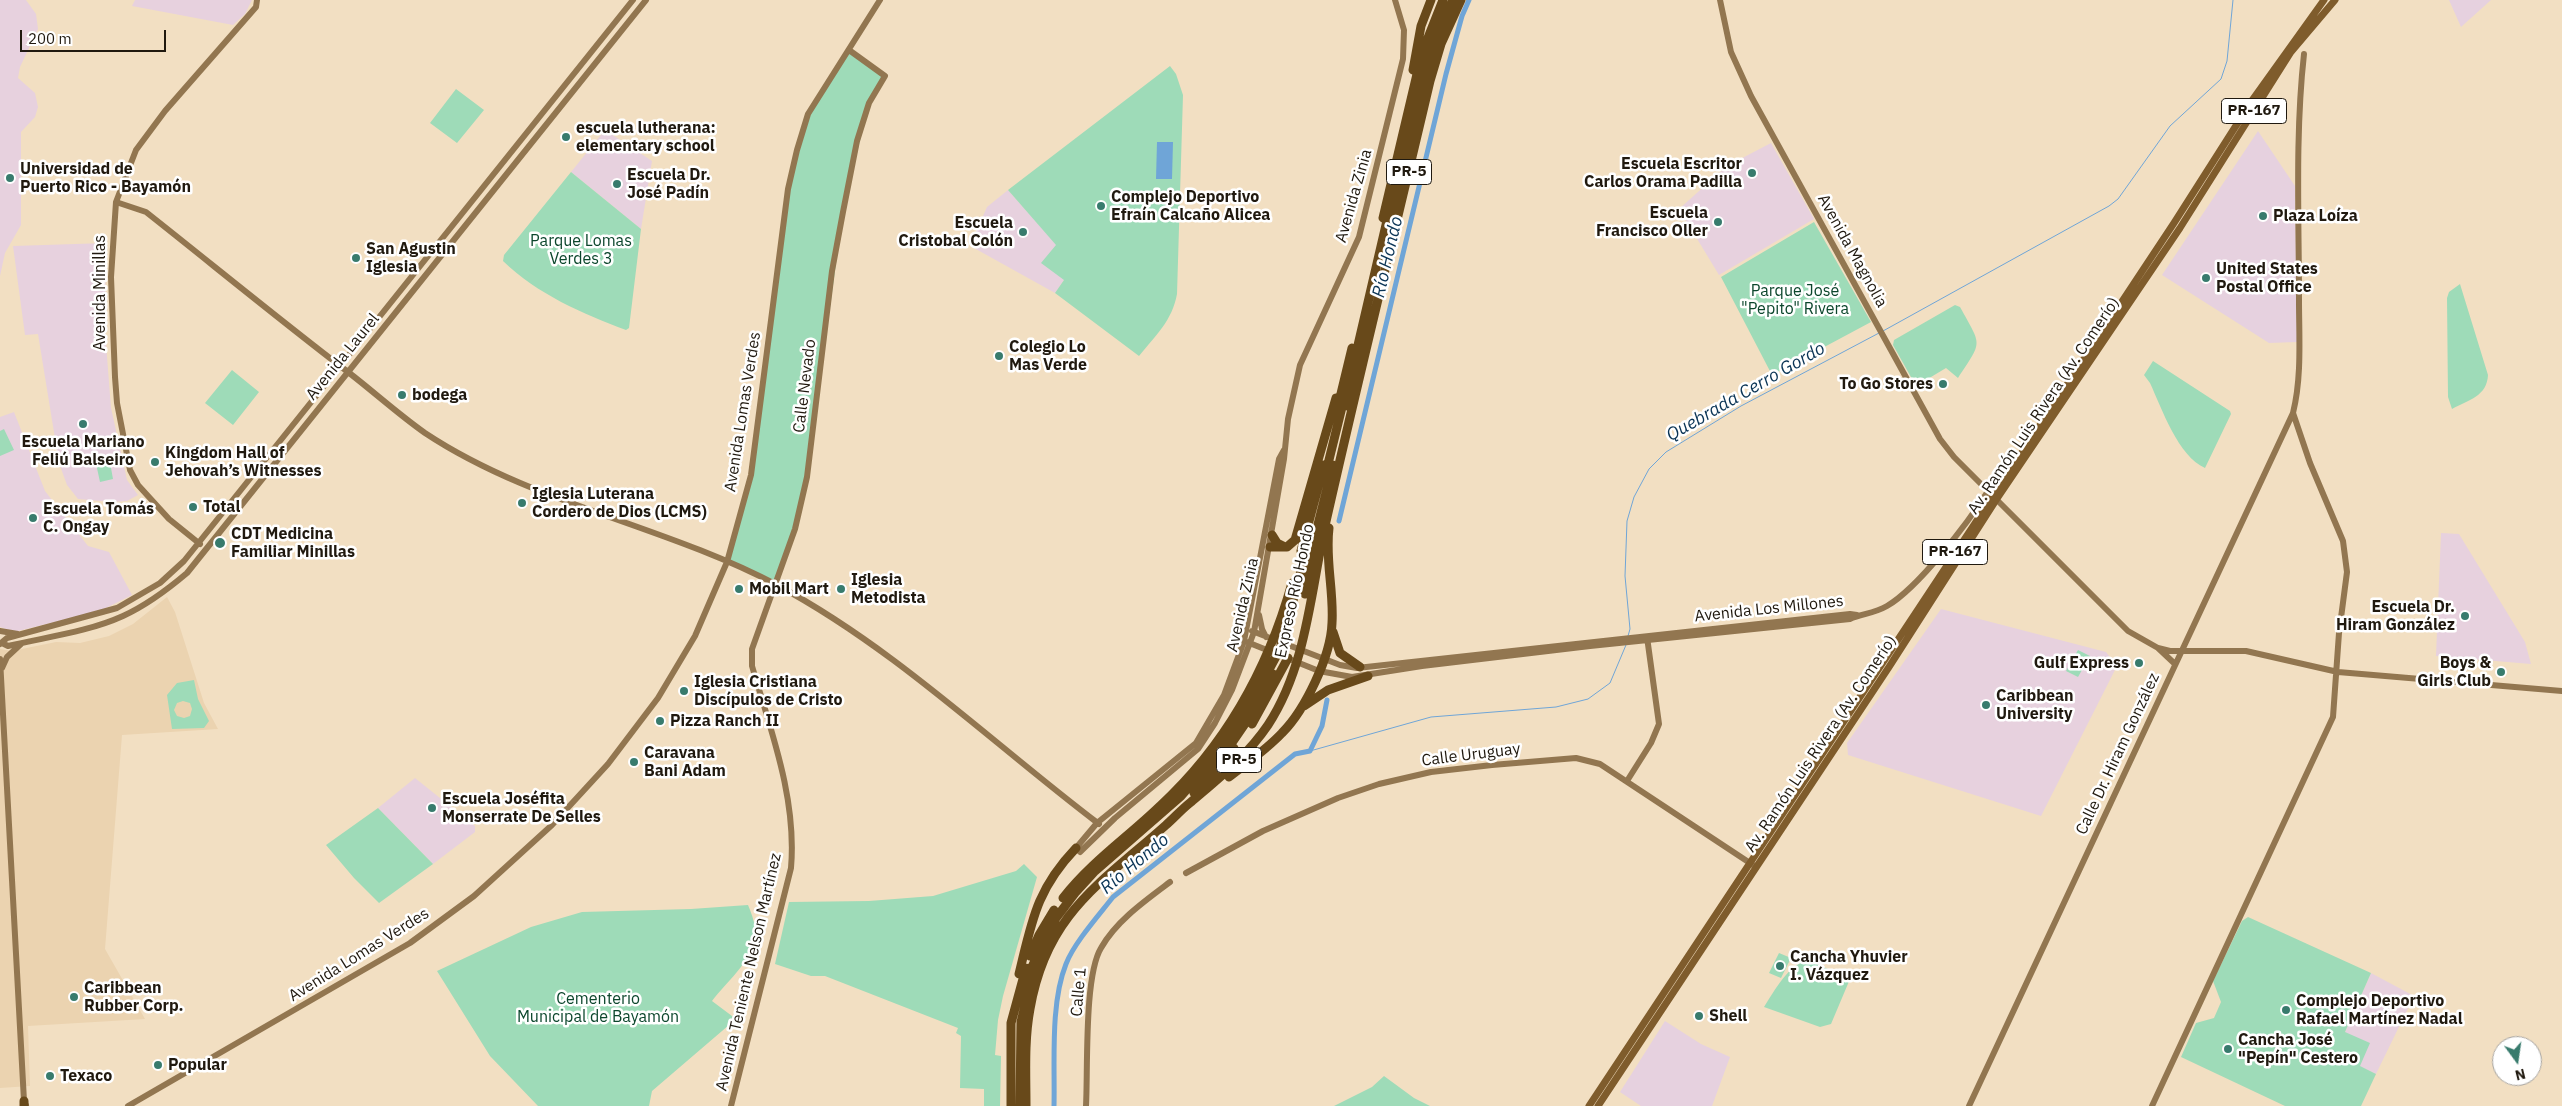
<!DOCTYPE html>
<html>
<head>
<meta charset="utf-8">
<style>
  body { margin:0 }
  #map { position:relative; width:2562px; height:1106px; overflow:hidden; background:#f2dfc2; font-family:"IBM Plex Sans",sans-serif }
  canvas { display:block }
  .north { position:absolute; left:2492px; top:1036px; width:50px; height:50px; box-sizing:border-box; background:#fff; border:1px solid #a6a39f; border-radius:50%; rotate:166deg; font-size:14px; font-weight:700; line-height:20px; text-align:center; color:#20190f }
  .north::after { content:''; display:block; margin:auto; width:18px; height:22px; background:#387b6d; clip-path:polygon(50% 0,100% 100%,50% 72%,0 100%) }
  .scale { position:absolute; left:20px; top:30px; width:146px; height:22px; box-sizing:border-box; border:2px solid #20190f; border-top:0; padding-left:6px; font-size:15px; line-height:18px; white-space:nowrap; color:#20190f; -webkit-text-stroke:4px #fff; paint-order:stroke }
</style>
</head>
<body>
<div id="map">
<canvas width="2562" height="1106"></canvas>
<div class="north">N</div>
<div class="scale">200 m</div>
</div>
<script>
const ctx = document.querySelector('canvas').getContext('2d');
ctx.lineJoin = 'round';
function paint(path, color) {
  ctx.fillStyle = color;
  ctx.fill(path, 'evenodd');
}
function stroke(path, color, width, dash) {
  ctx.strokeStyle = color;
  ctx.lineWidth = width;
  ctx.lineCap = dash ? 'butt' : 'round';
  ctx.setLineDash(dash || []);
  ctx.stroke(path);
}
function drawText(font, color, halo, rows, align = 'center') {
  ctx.font = font + ' "IBM Plex Sans",sans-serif';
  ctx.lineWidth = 5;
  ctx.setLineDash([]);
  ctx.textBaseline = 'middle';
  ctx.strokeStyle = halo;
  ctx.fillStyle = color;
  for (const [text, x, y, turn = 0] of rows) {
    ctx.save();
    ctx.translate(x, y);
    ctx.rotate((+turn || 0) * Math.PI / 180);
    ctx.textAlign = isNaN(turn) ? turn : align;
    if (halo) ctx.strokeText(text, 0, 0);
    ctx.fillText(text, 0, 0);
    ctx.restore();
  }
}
paint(new Path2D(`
  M 2449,0 L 2491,0 L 2461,27 Z
  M 2258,131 L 2295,186 L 2297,342 L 2269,343 L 2162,275 Z
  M 1665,1021 L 1701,1044 L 1730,1057 L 1712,1106 L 1641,1106 L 1620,1092 Z`), '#e6d1df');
paint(new Path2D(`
  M 167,597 L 175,612 L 204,703 L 218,729 L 122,735 L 105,949 L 145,1019 L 28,1026 L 30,1086 L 0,1088 L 0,649 L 12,651 L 56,642 L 80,643 L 109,636 L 133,624 Z`), '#ebd3b0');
paint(new Path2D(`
  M 0,0 L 26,0 L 36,14 L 38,29 L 20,67 L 18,78 L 35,93 L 38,107 L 35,117 L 21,132 L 21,225 L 5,253 L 0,276 Z
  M 135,0 L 252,0 L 245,14 L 233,25 L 132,6 Z
  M 605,130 L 652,161 L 641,229 L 571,172 Z
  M 1771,143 L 1814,219 L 1719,275 L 1679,209 L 1727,166 Z
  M 1008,190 L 1057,245 L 1064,280 L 1055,293 L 974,248 L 971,243 L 987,207 Z
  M 106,243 L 105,331 L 111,408 L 127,480 L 138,495 L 127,501 L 111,502 L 78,499 L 67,485 L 59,463 L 38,334 L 25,335 L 13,246 Z
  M 14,412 L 45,491 L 88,546 L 109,552 L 132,595 L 100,611 L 14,632 L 0,627 L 0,417 Z
  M 2441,533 L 2459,534 L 2525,642 L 2531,664 L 2436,656 Z
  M 1941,609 L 2106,652 L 2117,666 L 2041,816 L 1848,755 L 1847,743 Z
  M 415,778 L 475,826 L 475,832 L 433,864 L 378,808 Z
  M 2371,973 L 2414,996 L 2376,1074 L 2359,1066 L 2345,1032 Z`), '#e7d1de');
paint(new Path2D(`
  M 849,50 L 885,76 L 869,103 L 843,212 L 807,477 L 777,585 L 727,562 L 751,475 L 788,189 L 808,114 Z
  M 1170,66 L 1176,74 L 1183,95 L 1177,294 C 1172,321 1156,335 1139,356 L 1055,293 L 1064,280 L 1041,263 L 1056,245 L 1008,190 Z
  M 456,89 L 484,110 L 457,143 L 430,123 Z
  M 571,172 L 641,229 L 629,328 L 626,330 C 583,314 537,294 503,261 L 504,255 Z
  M 1814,222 L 1871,322 L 1772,375 L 1721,277 Z
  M 2460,284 L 2488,375 C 2487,396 2469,400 2452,409 L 2448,397 L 2447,298 L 2449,292 Z
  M 1955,305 L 1960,307 C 1982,347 1983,340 1958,378 L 1946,368 L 1916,386 L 1893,345 L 1894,340 Z
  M 2153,361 L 2230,411 L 2231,414 L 2205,468 C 2178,456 2162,409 2150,383 L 2144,375 Z
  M 232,370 L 259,392 L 233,425 L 205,403 Z
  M 4,429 L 14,450 L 0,456 L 0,431 Z
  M 109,457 L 113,479 L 100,482 L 95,459 Z
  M 2078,650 L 2090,656 L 2078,677 L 2066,671 Z
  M 194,680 L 198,699 L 209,721 L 204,728 L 172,729 L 167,695 L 177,683 ZM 183,701 L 190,703 L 192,709 L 190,716 L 184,718 L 177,716 L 174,710 L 177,703 Z
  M 378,808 L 433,864 L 379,903 L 354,878 L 326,845 Z
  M 1024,864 L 1037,877 L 1003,996 L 998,1020 L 995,1055 L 1001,1056 L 1000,1106 L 984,1106 L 984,1089 L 960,1088 L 961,1036 L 956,1033 L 958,1028 L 825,976 L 811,976 L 775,964 L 789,902 L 869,901 L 933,896 L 1016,871 Z
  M 748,905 C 751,912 754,920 755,928 C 759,956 727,981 712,1001 L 736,1019 L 652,1091 L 649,1106 L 538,1106 L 490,1056 L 437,971 L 531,927 L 582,912 L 691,909 Z
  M 2248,917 L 2371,973 L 2345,1032 L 2370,1043 L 2360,1066 L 2376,1074 L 2361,1106 L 2285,1106 L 2181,1057 L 2196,1023 L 2214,1018 L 2221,1002 L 2213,981 L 2242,921 Z
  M 1779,953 L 1791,958 L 1781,978 L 1769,973 Z
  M 1808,960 L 1850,979 L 1831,1024 L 1820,1027 L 1764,1007 C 1775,990 1788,965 1808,960 Z
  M 1384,1076 L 1414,1098 L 1430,1106 L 1334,1106 L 1372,1087 Z`), '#9edbb8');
paint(new Path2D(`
  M 1157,142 L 1173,142 L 1172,179 L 1156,179 Z`), '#6fa5d7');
stroke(new Path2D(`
  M 1883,331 L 2109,206 L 2118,199 L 2170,126 L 2221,79 L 2227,61 L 2233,0
  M 1628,636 L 1630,629 L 1625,576 L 1627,521 L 1634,497 L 1649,469 L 1666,452 L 1741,406 L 1879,333
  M 1310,751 L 1431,717 L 1556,707 L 1588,699 L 1610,683 L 1626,645`), '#6fa5d7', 1);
stroke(new Path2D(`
  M 1339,521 L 1446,74 L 1462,16 L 1469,0
  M 1054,1106 C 1055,1063 1050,1004 1066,964 C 1074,943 1099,915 1113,897 L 1295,754 L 1310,751 L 1322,726 L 1327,700`), '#6fa5d7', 5);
stroke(new Path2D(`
  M 1720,0 L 1731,52 L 1751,96 L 1940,439 L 1954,457 L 2128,631 L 2158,648 L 2170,651 L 2246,651 L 2338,672 L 2562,691
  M 116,202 L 146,212 C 213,265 280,320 348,372 C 374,392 398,414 425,433 C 532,504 664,525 777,585 C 896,649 992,743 1099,824
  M 1284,450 L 1279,459 L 1244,641 L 1224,695 L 1196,743 L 1097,823 L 1076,848 L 1080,852 L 1115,818 L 1198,749 L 1215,723 L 1232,690 L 1254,632 L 1284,459 L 1288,419 L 1300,365 L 1359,237 L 1403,59 L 1404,30 L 1395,0
  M 200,544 L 169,519 L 138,485 L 130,470 L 117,403 L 115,377 L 111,277 L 116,202 L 136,150 L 165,111 L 256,7 L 257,0
  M 1259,615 L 1262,629 L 1266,637
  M 0,631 L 18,634
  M 1252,631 L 1340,665 L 1357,668 L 1850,614 L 1857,615
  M 1247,642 L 1319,671 L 1352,677 L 1422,666 L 1590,646 L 1850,619 C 1862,614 1875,613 1887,606 C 1918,588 1968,523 1988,491
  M 2,643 L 8,646 C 46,637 88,632 123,616 C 147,605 167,590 187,573 L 646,0
  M 0,644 L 7,638 L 117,608 L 160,583 L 184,561 L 633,0
  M 2158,648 L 2175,664
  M 0,659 L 24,1101 L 26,1105
  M 2,668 L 7,657 L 21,644
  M 1627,781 L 1651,743 L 1659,724 L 1647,637
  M 1186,873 L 1263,831 L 1338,798 L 1379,784 L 1431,772 L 1492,765 L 1576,758 L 1600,764 L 1756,867
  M 128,1106 L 410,943 L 474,896 L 552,825 L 608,764 L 658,698 L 695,636 L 727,562 L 751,475 L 788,189 L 797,150 L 808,114 L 880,0
  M 731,1106 L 791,868 C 797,799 771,731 752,666 L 752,649 L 795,529 L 807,477 L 832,271 L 843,212 L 857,141 L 869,103 L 885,76 L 849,50
  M 1086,1106 C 1088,1069 1084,976 1101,948 C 1116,921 1146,900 1170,882
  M 1969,1106 L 2293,413 C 2302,377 2299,337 2299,300 C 2299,219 2295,135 2304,54
  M 2152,1106 L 2333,717 L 2339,633 L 2347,572 L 2343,541 L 2310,463 L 2293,413`), '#927650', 6);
stroke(new Path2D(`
  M 1589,1106 L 2174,223 L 2253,99 L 2324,0
  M 1598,1106 L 1889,667 L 1996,500 L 2180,228 L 2291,52 L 2335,0`), '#7f5c2c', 7);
stroke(new Path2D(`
  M 1413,70 L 1421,26 L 1431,0
  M 1383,218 L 1422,53 L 1443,0
  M 1392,219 C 1408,145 1419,68 1453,0
  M 1355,358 L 1389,212
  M 1338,406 L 1352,348
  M 1347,406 L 1360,353
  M 1326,472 L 1344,399
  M 1272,535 L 1277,543 L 1285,547
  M 1270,547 L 1287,547 L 1295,540 L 1336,398
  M 1301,551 L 1324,465
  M 1305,594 L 1313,544 L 1333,465
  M 1333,632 L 1340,653 L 1360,667
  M 1304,706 L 1328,690 L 1368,676
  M 1252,724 L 1288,658
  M 1227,750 L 1253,712 L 1273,674
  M 1229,777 C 1247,763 1266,750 1282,733 C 1305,710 1331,656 1332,623 C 1334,591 1325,560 1329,528
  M 1194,793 L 1234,748
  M 1063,898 C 1091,862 1128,837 1160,806 C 1226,745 1268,669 1292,583
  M 1030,956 L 1039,935 L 1054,910
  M 1019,974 C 1032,921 1036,890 1076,848
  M 1027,977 L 1056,918 L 1075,893 L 1095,871 L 1181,796 L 1215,757 L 1243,718 L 1280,649 L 1308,545
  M 24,1101 L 24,1106
  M 1011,1106 L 1011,1023 L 1026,968
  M 1020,1106 L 1021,1022 L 1033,973
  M 1026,1106 C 1026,1074 1024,1041 1030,1009 C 1046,914 1101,883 1166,825 C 1175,817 1182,809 1191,802 C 1219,778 1247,756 1268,725 C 1308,664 1311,586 1327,517 C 1360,371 1396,226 1430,81 L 1441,44 L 1461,0`), '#68491a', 9);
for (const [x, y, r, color] of [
  [566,137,5,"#387b6d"],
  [1752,173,5,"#387b6d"],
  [10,178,5,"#387b6d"],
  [617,184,5,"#387b6d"],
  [1101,206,5,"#387b6d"],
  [2263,216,5,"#387b6d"],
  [1718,222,5,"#387b6d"],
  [1023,232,5,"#387b6d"],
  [356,258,5,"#387b6d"],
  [2206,278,5,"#387b6d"],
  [999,356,5,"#387b6d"],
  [1943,384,5,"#387b6d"],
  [402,395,5,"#387b6d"],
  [83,424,5,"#387b6d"],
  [155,462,5,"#387b6d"],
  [522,503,5,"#387b6d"],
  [193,507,5,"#387b6d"],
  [33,518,5,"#387b6d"],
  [220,543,6,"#387b6d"],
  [739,589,5,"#387b6d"],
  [841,589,5,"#387b6d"],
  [2465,616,5,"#387b6d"],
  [2139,663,5,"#387b6d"],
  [2501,672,5,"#387b6d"],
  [684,691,5,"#387b6d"],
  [1986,705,5,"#387b6d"],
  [660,721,5,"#387b6d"],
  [634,762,5,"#387b6d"],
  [432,808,5,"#387b6d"],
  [1780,966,5,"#387b6d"],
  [74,997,5,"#387b6d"],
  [2286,1010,5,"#387b6d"],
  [1699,1016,5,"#387b6d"],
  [2228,1049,5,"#387b6d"],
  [158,1065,5,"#387b6d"],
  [50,1076,5,"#387b6d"]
]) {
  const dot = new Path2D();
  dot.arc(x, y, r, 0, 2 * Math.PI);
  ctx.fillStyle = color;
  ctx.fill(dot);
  stroke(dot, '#fff', 2);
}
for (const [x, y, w] of [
  [2254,111,65],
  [1409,172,45],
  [1955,552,65],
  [1239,760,45]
]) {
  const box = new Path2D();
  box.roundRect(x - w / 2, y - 12.5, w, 25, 4);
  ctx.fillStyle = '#fff';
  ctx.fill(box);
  stroke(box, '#20190f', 1);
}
drawText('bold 15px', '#20190f', null, [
  ["PR-167",2254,111],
  ["PR-5",1409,172],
  ["PR-167",1955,552],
  ["PR-5",1239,760]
]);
drawText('bold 16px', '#20190f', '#fff', [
  ["escuela lutherana:",576,128],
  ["elementary school",576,146],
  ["Escuela Escritor",1742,164,"right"],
  ["Carlos Orama Padilla",1742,182,"right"],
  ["Universidad de",20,169],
  ["Puerto Rico - Bayamón",20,187],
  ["Escuela Dr.",627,175],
  ["José Padín",627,193],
  ["Complejo Deportivo",1111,197],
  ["Efraín Calcaño Alicea",1111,215],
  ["Escuela",1708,213,"right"],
  ["Francisco Oller",1708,231,"right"],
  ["Plaza Loíza",2273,216],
  ["Escuela",1013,223,"right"],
  ["Cristobal Colón",1013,241,"right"],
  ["San Agustin",366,249],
  ["Iglesia",366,267],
  ["United States",2216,269],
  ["Postal Office",2216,287],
  ["Colegio Lo",1009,347],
  ["Mas Verde",1009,365],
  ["To Go Stores",1933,384,"right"],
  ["bodega",412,395],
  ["Escuela Mariano",83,442,"center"],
  ["Feliú Balseiro",83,460,"center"],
  ["Kingdom Hall of",165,453],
  ["Jehovah’s Witnesses",165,471],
  ["Iglesia Luterana",532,494],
  ["Cordero de Dios (LCMS)",532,512],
  ["Total",203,507],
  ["Escuela Tomás",43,509],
  ["C. Ongay",43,527],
  ["CDT Medicina",231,534],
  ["Familiar Minillas",231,552],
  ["Iglesia",851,580],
  ["Metodista",851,598],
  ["Mobil Mart",749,589],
  ["Escuela Dr.",2455,607,"right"],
  ["Hiram González",2455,625,"right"],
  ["Gulf Express",2129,663,"right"],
  ["Boys &",2491,663,"right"],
  ["Girls Club",2491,681,"right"],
  ["Iglesia Cristiana",694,682],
  ["Discípulos de Cristo",694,700],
  ["Caribbean",1996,696],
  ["University",1996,714],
  ["Pizza Ranch II",670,721],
  ["Caravana",644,753],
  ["Bani Adam",644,771],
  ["Escuela Joséfita",442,799],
  ["Monserrate De Selles",442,817],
  ["Cancha Yhuvier",1790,957],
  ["I. Vázquez",1790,975],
  ["Caribbean",84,988],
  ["Rubber Corp.",84,1006],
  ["Complejo Deportivo",2296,1001],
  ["Rafael Martínez Nadal",2296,1019],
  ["Shell",1709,1016],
  ["Cancha José",2238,1040],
  ["\"Pepín\" Cestero",2238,1058],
  ["Popular",168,1065],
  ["Texaco",60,1076]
], 'left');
drawText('16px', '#20190f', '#fff', [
  ["Avenida Zinia",1354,196,-74],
  ["Avenida Magnolia",1852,251,61],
  ["Avenida Minillas",100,293,-90],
  ["Avenida Laurel",343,357,-51],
  ["Calle Nevado",805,386,-83],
  ["Av. Ramón Luis Rivera (Av. Comerío)",2044,406,-56],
  ["Avenida Lomas Verdes",743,412,-81],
  ["Expreso Río Hondo",1295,591,-78],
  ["Avenida Zinia",1243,605,-77],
  ["Avenida Los Millones",1769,609,-6],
  ["Av. Ramón Luis Rivera (Av. Comerío)",1821,744,-56],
  ["Calle Dr. Hiram González",2118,754,-65],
  ["Calle Uruguay",1471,755,-7],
  ["Avenida Lomas Verdes",359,955,-32],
  ["Avenida Teniente Nelson Martínez",749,972,-77],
  ["Calle 1",1079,992,-85]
]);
drawText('16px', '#0b462c', '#fff', [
  ["Parque Lomas",581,241],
  ["Verdes 3",581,259],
  ["Parque José",1795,291],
  ["\"Pepito\" Rivera",1795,309],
  ["Cementerio",598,999],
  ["Municipal de Bayamón",598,1017]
]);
drawText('italic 18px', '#0a3455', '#fff', [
  ["Río Hondo",1388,257,-77],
  ["Quebrada Cerro Gordo",1746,392,-30],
  ["Río Hondo",1135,864,-40]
]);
</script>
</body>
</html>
